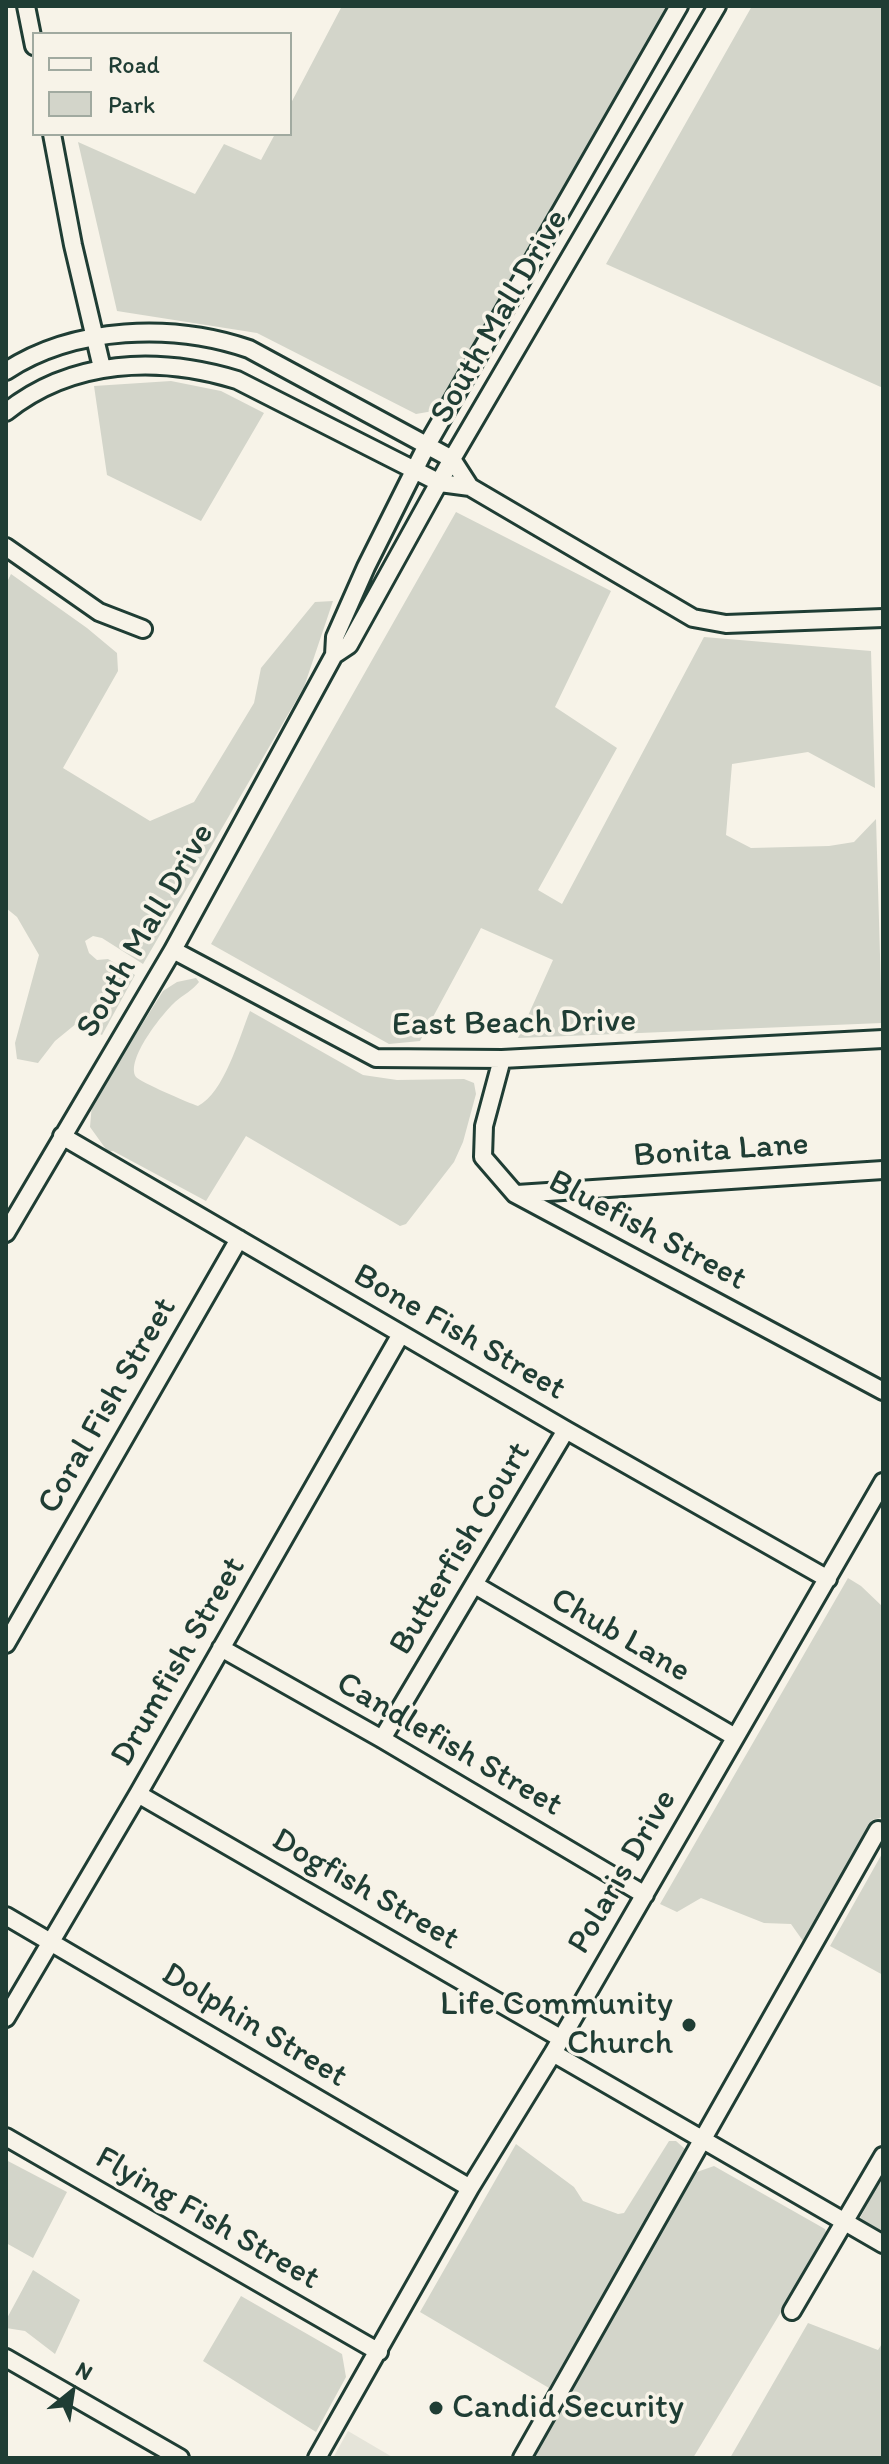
<!DOCTYPE html>
<html>
<head>
<meta charset="utf-8">
<style>
  body { margin:0 }
  #map { position:relative; width:889px; height:2464px; overflow:hidden; background:#f7f3e8; font-family:Itim,sans-serif }
  canvas { display:block }
  .frame { position:absolute; inset:0; border:8px solid #1f3d34; pointer-events:none }
  .legend { position:absolute; left:32px; top:32px; width:260px; height:104px; box-sizing:border-box; background:#f7f3e8; border:2px solid #a1aaa0; margin:0; padding:10px 14px; list-style:none; font-size:24px; color:#1f3d34 }
  .legend li { display:flex; align-items:center; gap:16px; height:40px }
  .legend b { width:40px; border:2px solid #a1aaa0 }
  .north { position:absolute; left:32px; top:2352px; width:80px; height:80px; -webkit-text-stroke:6px #f7f3e8; paint-order:stroke; rotate:30deg; font-size:22px; font-weight:700; line-height:32px; text-align:center; color:#1f3d34 }
  .north::after { content:''; display:block; margin:auto; width:28px; height:36px; background:#1f3d34; clip-path:polygon(50% 0,100% 100%,50% 72%,0 100%) }
</style>
</head>
<body>
<div id="map">
<canvas width="889" height="2464"></canvas>
<div class="frame"></div>
<ul class="legend">
<li><b style="height:10px;background:#f7f3e8"></b>Road</li>
<li><b style="height:22px;background:#d3d5ca"></b>Park</li>
</ul>
<div class="north">N</div>
</div>
<script>
const ctx = document.querySelector('canvas').getContext('2d');
ctx.lineJoin = 'round';
function paint(path, color) {
  ctx.fillStyle = color;
  ctx.fill(path, 'evenodd');
}
function stroke(path, color, width, dash) {
  ctx.strokeStyle = color;
  ctx.lineWidth = width;
  ctx.lineCap = dash ? 'butt' : 'round';
  ctx.setLineDash(dash || []);
  ctx.stroke(path);
}
function drawText(font, color, halo, rows, align = 'center') {
  ctx.font = font + ' Itim,sans-serif';
  ctx.lineWidth = 7;
  ctx.setLineDash([]);
  ctx.textBaseline = 'middle';
  ctx.strokeStyle = halo;
  ctx.fillStyle = color;
  for (const [text, x, y, turn = 0] of rows) {
    ctx.save();
    ctx.translate(x, y);
    ctx.rotate((+turn || 0) * Math.PI / 180);
    ctx.textAlign = isNaN(turn) ? turn : align;
    if (halo) ctx.strokeText(text, 0, 0);
    ctx.fillText(text, 0, 0);
    ctx.restore();
  }
}
paint(new Path2D(`
  M 348,2431 L 394,2458 L 333,2458 Z`), '#e5e4d9');
paint(new Path2D(`
  M 342,6 L 671,6 L 439,410 L 416,414 L 257,333 L 117,311 L 78,142 L 195,194 L 224,144 L 261,160 L 275,134 L 290,134 L 290,105 Z
  M 752,6 L 883,6 L 883,388 L 606,264 Z
  M 171,381 L 221,391 L 264,413 L 201,521 L 107,475 L 94,386 Z
  M 456,512 L 611,591 L 555,707 L 617,748 L 538,890 L 562,904 L 704,637 L 871,651 L 875,788 L 808,752 L 732,764 L 726,835 L 751,848 L 829,846 L 854,842 L 876,819 L 882,1023 L 518,1038 L 553,960 L 481,928 L 420,1041 L 389,1044 L 211,944 Z
  M 11,574 L 87,628 L 117,653 L 118,671 L 63,768 L 150,821 L 194,802 L 254,703 L 261,668 L 315,602 L 333,601 L 304,687 L 143,964 L 102,938 L 93,936 L 85,941 L 89,953 L 97,960 L 108,959 L 135,975 L 102,1035 L 77,1023 L 55,1041 L 38,1063 L 17,1059 L 15,1043 L 39,955 L 17,917 L 6,908 L 6,584 Z
  M 196,978 L 199,982 C 193,990 183,995 175,1002 C 163,1013 125,1060 136,1077 C 140,1082 189,1103 198,1106 C 224,1093 239,1038 250,1011 L 363,1075 L 397,1080 L 464,1079 L 474,1083 L 476,1094 L 463,1142 L 454,1162 L 406,1224 L 400,1226 L 246,1136 L 206,1201 L 113,1151 L 108,1152 L 90,1127 L 92,1104 L 163,991 L 177,982 Z
  M 848,1578 L 861,1586 L 883,1607 L 883,1817 L 872,1820 L 803,1941 L 791,1924 L 764,1923 L 701,1898 L 677,1912 L 660,1904 Z
  M 883,1852 L 883,1975 L 830,1946 Z
  M 669,2141 L 676,2141 L 685,2149 L 684,2155 L 549,2388 L 420,2312 L 516,2144 L 574,2187 L 583,2201 L 618,2214 L 624,2213 Z
  M 6,2160 L 67,2192 L 33,2258 L 6,2243 Z
  M 714,2166 L 825,2229 L 829,2241 L 784,2307 L 693,2458 L 532,2458 L 694,2173 Z
  M 883,2175 L 883,2233 L 859,2220 Z
  M 33,2270 L 80,2300 L 55,2354 L 25,2331 L 6,2328 L 6,2320 Z
  M 241,2296 L 342,2354 L 346,2377 L 316,2432 L 203,2361 Z
  M 808,2323 L 878,2350 L 883,2342 L 883,2458 L 730,2458 Z`), '#d3d5ca');
const minor = new Path2D(`
  M 26,6 L 34,46
  M 52,134 L 73,245 L 102,368
  M 6,371 C 75,326 173,323 249,349 L 452,459 L 470,487
  M 6,412 C 72,359 158,356 237,380 L 440,483 L 470,487 L 693,618 L 726,624 L 883,618
  M 6,547 L 99,612 L 143,629
  M 334,655 L 335,637 L 366,567 L 427,445 L 679,6
  M 173,950 L 376,1058 L 502,1059 L 883,1039
  M 502,1059 L 484,1126 L 483,1157 L 515,1194 L 883,1391
  M 62,1136 L 566,1430 L 828,1579
  M 517,1194 L 883,1170
  M 6,1233 L 173,950 L 334,655 L 349,645 L 452,459 L 717,6
  M 475,1585 L 735,1737
  M 6,1644 L 239,1239
  M 221,1648 L 382,1739 L 645,1895
  M 382,1739 L 566,1430
  M 138,1794 L 562,2039
  M 6,1916 L 470,2188
  M 6,2018 L 138,1794 L 401,1334
  M 553,2053 L 883,2244
  M 6,2137 L 379,2352
  M 792,2311 L 883,2156
  M 6,2358 L 180,2458
  M 317,2458 L 470,2188 L 553,2053 L 883,1482
  M 522,2458 L 878,1830`);
stroke(minor, '#1f3d34', 22);
stroke(minor, '#f7f3e8', 16);
for (const [x, y, r, color] of [
  [689,2025,8,"#1f3d34"],
  [436,2408,8,"#1f3d34"]
]) {
  const dot = new Path2D();
  dot.arc(x, y, r, 0, 2 * Math.PI);
  ctx.fillStyle = color;
  ctx.fill(dot);
  stroke(dot, '#f7f3e8', 3);
}
drawText('34px', '#1f3d34', '#f7f3e8', [
  ["South Mall Drive",500,317,-60],
  ["South Mall Drive",146,931,-60],
  ["East Beach Drive",514,1024,-1],
  ["Bonita Lane",721,1151,-4],
  ["Bluefish Street",647,1231,28],
  ["Bone Fish Street",459,1333,30],
  ["Coral Fish Street",108,1406,-60],
  ["Butterfish Court",461,1549,-59],
  ["Chub Lane",620,1636,30],
  ["Drumfish Street",179,1662,-60],
  ["Candlefish Street",449,1745,30],
  ["Polaris Drive",623,1872,-60],
  ["Dogfish Street",365,1890,30],
  ["Dolphin Street",254,2026,31],
  ["Flying Fish Street",207,2219,30]
]);
drawText('34px', '#1f3d34', '#f7f3e8', [
  ["Life Community",673,2005],
  ["Church",673,2044],
  ["Candid Security",452,2408,"left"]
], 'right');
</script>
</body>
</html>
